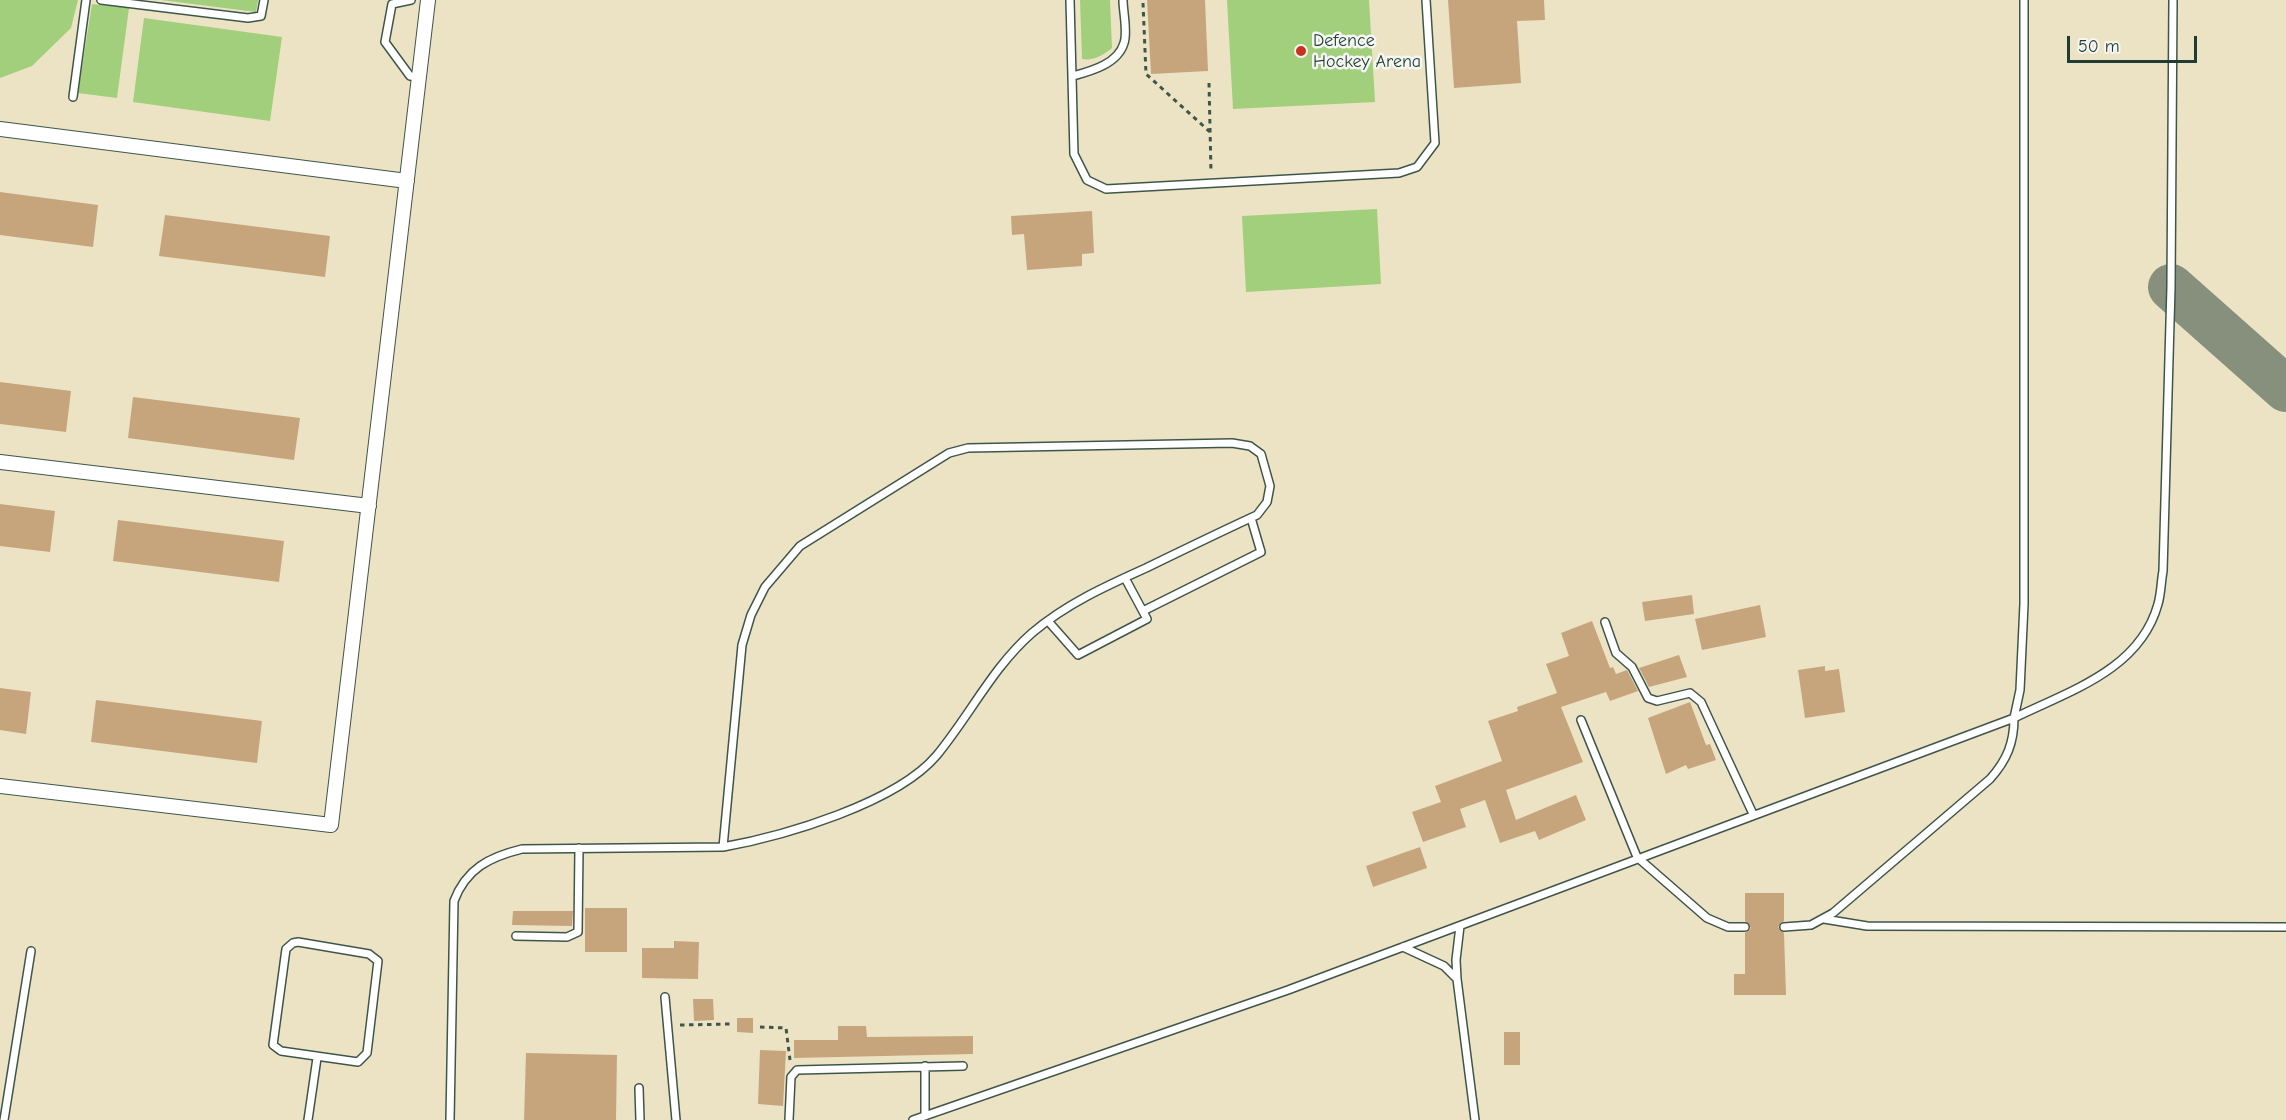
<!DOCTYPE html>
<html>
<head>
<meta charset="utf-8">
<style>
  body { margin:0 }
  #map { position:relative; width:2286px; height:1120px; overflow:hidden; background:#ece3c4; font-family:"Comic Neue",sans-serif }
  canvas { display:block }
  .scale { position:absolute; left:2067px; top:36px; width:130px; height:27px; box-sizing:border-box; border:3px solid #1f3d34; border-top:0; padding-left:8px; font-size:18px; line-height:21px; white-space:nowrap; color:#1f3d34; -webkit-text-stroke:4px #f6f6f2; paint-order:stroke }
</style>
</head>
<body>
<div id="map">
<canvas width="2286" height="1120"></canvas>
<div class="scale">50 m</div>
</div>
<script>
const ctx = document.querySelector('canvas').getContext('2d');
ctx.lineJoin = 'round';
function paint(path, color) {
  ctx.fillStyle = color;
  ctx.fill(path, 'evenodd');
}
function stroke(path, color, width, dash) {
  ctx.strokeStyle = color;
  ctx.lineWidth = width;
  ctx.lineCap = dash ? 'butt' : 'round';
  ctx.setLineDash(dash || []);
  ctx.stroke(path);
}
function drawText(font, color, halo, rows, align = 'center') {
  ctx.font = font + ' "Comic Neue",sans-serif';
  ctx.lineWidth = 5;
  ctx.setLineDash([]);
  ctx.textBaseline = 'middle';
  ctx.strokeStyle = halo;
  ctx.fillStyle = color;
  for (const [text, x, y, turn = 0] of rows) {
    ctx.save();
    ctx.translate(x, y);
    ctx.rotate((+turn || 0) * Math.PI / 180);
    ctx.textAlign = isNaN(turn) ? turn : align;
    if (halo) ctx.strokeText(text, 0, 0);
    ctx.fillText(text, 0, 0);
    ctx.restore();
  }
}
paint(new Path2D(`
  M 0,0 L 78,0 L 71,28 L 32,66 L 0,78 Z
  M 161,0 L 258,0 L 256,12 Z
  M 1080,0 L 1110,0 L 1112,48 C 1104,55 1093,61 1082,59 Z
  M 1227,0 L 1369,0 L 1375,102 L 1233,109 Z
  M 92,4 L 129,8 L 117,98 L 78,93 Z
  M 144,18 L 282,37 L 270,121 L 133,102 Z
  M 1377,209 L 1381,284 L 1246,292 L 1242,216 Z`), '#a2cf7c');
stroke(new Path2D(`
  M 2171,287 L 2286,389`), '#86907c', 46);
paint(new Path2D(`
  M 1147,0 L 1205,0 L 1208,71 L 1151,74 Z
  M 1448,0 L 1544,0 L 1545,20 L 1517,21 L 1521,83 L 1454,88 Z
  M 0,192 L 98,205 L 93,247 L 0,235 Z
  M 1092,211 L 1094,253 L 1082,254 L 1082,266 L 1027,270 L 1024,234 L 1012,235 L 1011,216 Z
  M 165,215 L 330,236 L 325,277 L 159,256 Z
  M 0,382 L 71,391 L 66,432 L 0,424 Z
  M 133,397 L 300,418 L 294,460 L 128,438 Z
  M 0,504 L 55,511 L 50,552 L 0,546 Z
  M 118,520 L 284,541 L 279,582 L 113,561 Z
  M 1692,595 L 1694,614 L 1645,621 L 1642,602 Z
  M 1760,605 L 1766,637 L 1702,650 L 1695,619 Z
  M 1592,621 L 1610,668 L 1613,667 L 1616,674 L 1627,670 L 1638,691 L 1610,701 L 1606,692 L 1561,707 L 1583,762 L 1506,790 L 1516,820 L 1576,795 L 1586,820 L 1539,840 L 1535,831 L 1500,843 L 1485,800 L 1460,809 L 1466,827 L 1423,842 L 1412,812 L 1441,802 L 1435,786 L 1502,761 L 1488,721 L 1518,711 L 1517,707 L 1557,693 L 1546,664 L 1569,656 L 1561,633 Z
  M 1679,655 L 1687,677 L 1649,687 L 1639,668 Z
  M 1825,666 L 1825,671 L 1839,669 L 1845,712 L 1805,718 L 1798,670 Z
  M 0,688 L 31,692 L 26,734 L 0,730 Z
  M 96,700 L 262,721 L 257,763 L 91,742 Z
  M 1690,702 L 1706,745 L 1710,744 L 1716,760 L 1688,769 L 1686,765 L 1666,774 L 1648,718 Z
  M 1420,847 L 1427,868 L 1373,887 L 1366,866 Z
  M 1745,893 L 1784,893 L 1784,921 L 1778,927 L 1784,933 L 1786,995 L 1734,995 L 1734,974 L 1745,974 L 1745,933 L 1751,928 L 1745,921 Z
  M 585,908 L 627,908 L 627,952 L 585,952 Z
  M 513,911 L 573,911 L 572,926 L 512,925 Z
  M 674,941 L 699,942 L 698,979 L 642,978 L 642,948 L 674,948 Z
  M 693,999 L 713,999 L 714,1020 L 694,1021 Z
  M 737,1018 L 753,1018 L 753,1033 L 737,1032 Z
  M 838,1026 L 866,1026 L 867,1037 L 973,1036 L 973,1054 L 794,1058 L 794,1040 L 838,1040 Z
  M 1504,1032 L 1520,1032 L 1520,1065 L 1504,1065 Z
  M 760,1050 L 786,1051 L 783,1106 L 758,1104 Z
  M 526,1053 L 617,1055 L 616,1120 L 524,1120 Z`), '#c7a57c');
const lane = new Path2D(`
  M 101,0 L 248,18 L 261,16 L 264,0
  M 411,0 L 392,4 L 385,42 L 410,76 L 418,77
  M 1070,0 L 1074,154 L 1087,180 L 1106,189 L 1399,173 L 1417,167 L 1435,143 L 1426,0
  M 1073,76 C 1091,71 1118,64 1124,43 C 1128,32 1123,12 1123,0
  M 73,97 L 86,0
  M 1143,611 L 1261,552 L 1251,518
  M 1048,621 L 1078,655 L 1147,619 L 1125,578
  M 1605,622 L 1616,653 L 1632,667 L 1648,698 L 1657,701 L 1690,693 L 1701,702 L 1753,814
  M 1581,720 L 1637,857 L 1707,918 L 1728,927 L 1745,927
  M 1824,919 L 1867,926 L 2286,927
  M 1460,926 L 1456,960 L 1457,979 L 1475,1120
  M 1784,927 L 1811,925 L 1833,913 L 1990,779 C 2007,760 2014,743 2014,718 C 2069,691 2140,670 2158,604 C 2161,594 2161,582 2163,571 L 2171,287 L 2173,0
  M 516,936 L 567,937 L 578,932 L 579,848
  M 298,942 L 369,954 L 378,961 L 367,1053 L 358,1062 L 281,1051 L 273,1045 L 286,949 L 293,943 Z
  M 1403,947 L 1444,966 L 1457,979
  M 665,997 L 676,1120
  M 639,1088 L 640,1120
  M 925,1116 L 925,1066
  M 4,1120 L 31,951
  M 308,1120 L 317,1058
  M 450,1120 L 454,901 C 466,869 489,857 522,849 L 723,847 C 784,836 897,803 937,755 C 970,715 993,667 1032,633 C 1066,604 1106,586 1146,568 C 1183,550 1220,532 1257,515 L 1267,502 L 1270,486 L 1261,454 L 1250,446 L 1232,443 L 968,448 L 949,453 L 800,546 L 765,587 L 751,615 L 742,645 L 723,847
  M 789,1120 L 791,1077 L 797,1070 L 963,1066
  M 913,1120 L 1288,990 L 2014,718 L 2020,690 L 2024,604 L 2024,0`);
const street = new Path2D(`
  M 0,129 L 407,181
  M 0,462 L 369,506
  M 0,786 L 331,825 L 428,0`);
stroke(lane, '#3e564a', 10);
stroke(street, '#3e564a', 16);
stroke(new Path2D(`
  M 1143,3 L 1146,74 L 1210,132
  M 1209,83 L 1211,172
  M 680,1025 L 731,1024
  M 760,1027 L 786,1028 L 790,1060`), '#3e564a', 3, [4.5, 4.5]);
stroke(lane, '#fff', 7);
stroke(street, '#fff', 14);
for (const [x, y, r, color] of [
  [1301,51,6,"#c8321e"]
]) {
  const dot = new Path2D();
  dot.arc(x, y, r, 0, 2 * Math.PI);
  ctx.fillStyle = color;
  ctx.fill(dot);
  stroke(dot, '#f6f6f2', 2);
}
drawText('18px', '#1f3d34', '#f6f6f2', [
  ["Defence",1313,41],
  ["Hockey Arena",1313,62]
], 'left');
</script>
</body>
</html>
